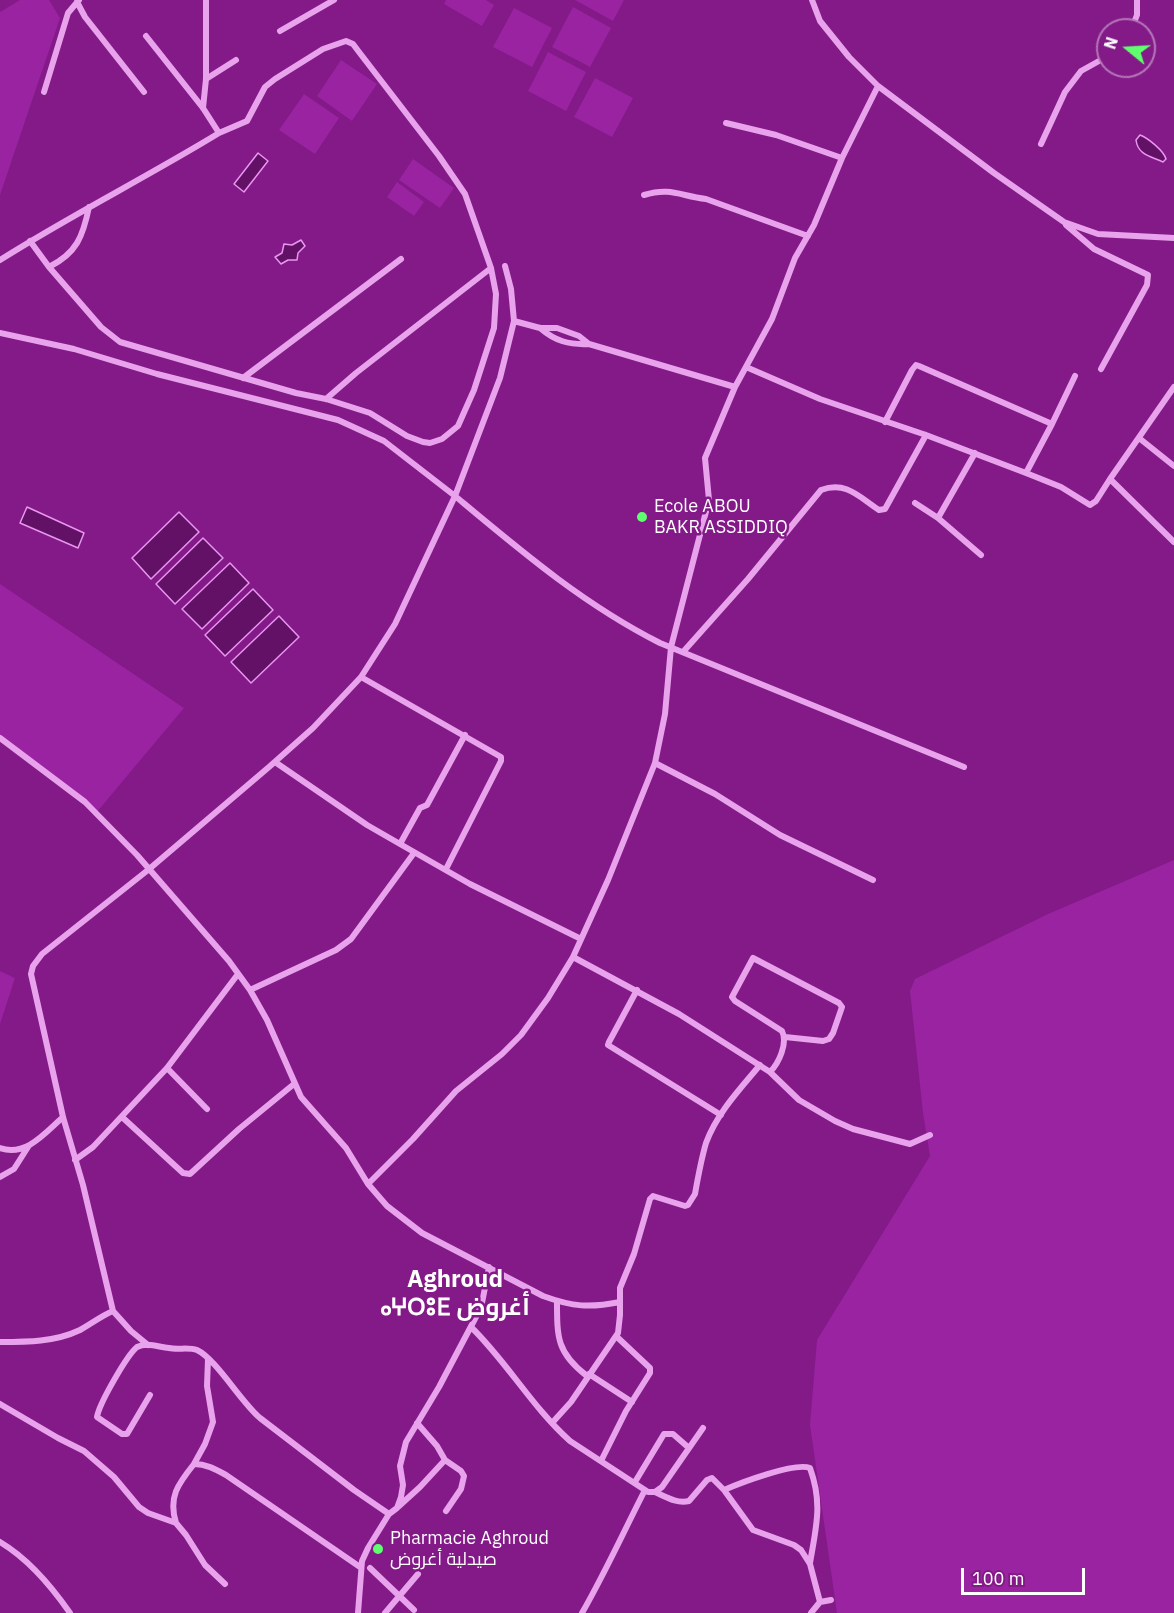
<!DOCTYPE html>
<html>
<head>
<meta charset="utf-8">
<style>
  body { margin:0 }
  #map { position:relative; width:1174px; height:1613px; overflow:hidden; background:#831a88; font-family:"IBM Plex Sans",sans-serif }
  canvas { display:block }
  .north { position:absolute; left:1096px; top:18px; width:60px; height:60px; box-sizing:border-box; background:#831a88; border:2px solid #b576b8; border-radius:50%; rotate:288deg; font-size:16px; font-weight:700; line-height:24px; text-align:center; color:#fff }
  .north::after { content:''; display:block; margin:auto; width:21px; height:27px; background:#5ffe6f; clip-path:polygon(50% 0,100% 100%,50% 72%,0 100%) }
  .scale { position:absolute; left:961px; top:1568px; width:124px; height:27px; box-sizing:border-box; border:3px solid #fff; border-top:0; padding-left:8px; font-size:18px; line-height:21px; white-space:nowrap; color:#fff; -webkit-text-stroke:4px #831a88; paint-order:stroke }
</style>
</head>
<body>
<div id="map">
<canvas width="1174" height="1613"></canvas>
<div class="north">N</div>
<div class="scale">100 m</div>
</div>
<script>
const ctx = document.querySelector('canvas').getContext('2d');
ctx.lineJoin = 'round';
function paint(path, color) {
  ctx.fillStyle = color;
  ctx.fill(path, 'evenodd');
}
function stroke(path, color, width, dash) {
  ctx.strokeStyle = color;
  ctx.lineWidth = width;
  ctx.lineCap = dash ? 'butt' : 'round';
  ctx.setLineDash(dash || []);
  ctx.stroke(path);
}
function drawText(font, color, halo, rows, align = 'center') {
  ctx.font = font + ' "IBM Plex Sans",Cairo,"Noto Sans Tifinagh",sans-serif';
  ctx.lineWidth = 5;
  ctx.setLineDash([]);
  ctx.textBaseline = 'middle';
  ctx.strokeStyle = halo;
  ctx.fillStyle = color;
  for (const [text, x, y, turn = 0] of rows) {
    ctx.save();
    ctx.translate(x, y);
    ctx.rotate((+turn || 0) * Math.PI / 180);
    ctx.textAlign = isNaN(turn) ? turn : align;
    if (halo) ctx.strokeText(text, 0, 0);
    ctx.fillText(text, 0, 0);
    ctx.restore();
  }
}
paint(new Path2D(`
  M 20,0 L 49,0 L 60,18 L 0,195 L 0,12 Z
  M 446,0 L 486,0 L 494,5 L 482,26 L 444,4 Z
  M 575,0 L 624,0 L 613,21 Z
  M 573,7 L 611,28 L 590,67 L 552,47 Z
  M 514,8 L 552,28 L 532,67 L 493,47 Z
  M 548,52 L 586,72 L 566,111 L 528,91 Z
  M 341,60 L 377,84 L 352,121 L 317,96 Z
  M 595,78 L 633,98 L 612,137 L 574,117 Z
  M 304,94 L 339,118 L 315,154 L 279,130 Z
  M 413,159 L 454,188 L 440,208 L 399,180 Z
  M 397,182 L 424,202 L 414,216 L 387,197 Z
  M 0,584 L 184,708 L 96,813 L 0,740 Z
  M 1174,860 L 1174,1613 L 837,1613 L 810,1425 L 817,1340 L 930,1156 L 923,1113 L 910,991 L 915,979 L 1048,914 Z
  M 0,971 L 15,978 L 0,1024 Z`), '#9923a1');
const water = new Path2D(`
  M 1140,135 C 1148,138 1164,151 1166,159 L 1163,162 C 1150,156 1138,155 1136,140 Z
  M 258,153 L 268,161 L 244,192 L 234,184 Z
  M 301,240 L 305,246 L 298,253 L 297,260 L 288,260 L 281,264 L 275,257 L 282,253 L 284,244 L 292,245 Z
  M 27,507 L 84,533 L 78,548 L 20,523 Z
  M 179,512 L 199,532 L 151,579 L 132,558 Z
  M 203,538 L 223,558 L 175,604 L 156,584 Z
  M 230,563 L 249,583 L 202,629 L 182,609 Z
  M 253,589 L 273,610 L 225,656 L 205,635 Z
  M 279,616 L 299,637 L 251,683 L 231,662 Z`);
paint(water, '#631166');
stroke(water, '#e896ef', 1.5);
stroke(new Path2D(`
  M 812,0 L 820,21 L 849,57 L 878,86 L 994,173 L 1064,222 L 1098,234 L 1174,238
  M 77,2 L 85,17 L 144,92
  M 1131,30 L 1137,15 L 1137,0
  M 280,31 L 334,0
  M 206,79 L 236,60
  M 44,92 L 68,13 L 79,0
  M 203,108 L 206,79 L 206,0
  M 726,123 L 776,135 L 842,158
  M 1041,144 L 1065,92 L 1081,71 L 1108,56
  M 644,195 C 671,187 680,196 706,199 L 808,236
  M 1066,225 L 1094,249 L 1148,275 L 1147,285 L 1101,369
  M 30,241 L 49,267 C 77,253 83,236 89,207
  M 0,260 C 71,215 147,177 219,133 L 203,108 L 146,36
  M 49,267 L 101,327 L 120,342 L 296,393 L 326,399 L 370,413 L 407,436 L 423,442 L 430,443 L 442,439 L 458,426 L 474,390 L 494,328 L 496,294 L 491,268 L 465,194 L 439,156 L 359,52 L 353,44 L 346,41 L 323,49 L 275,79 L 265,87 L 247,121 L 219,133
  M 514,321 L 540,328 L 557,328 L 579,336 L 589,344
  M 540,328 C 555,341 569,345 589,344 L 735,387 L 772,319 L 795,258 L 814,225 L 842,158 L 878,86
  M 0,333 L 74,349 L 157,374 L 338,420 L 384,441 L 455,496 L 500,378 L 514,321 L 511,289 L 505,266
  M 746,367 L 820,399 L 926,435 L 1026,473 L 1061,487 L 1090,505 L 1096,501 L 1110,479 L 1174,387
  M 243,378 L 401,259
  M 326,399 L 356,373 L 491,268
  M 885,422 L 912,370 L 916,365 L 919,366 L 1052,424 L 1026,473
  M 1052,424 L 1075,376
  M 1139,438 L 1174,466
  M 1110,479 L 1174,542
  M 915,503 L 938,518 L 981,555
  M 938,518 L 975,453
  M 683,652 L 748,579 L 821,490 C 846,481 858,496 879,510 L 885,509 L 926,435
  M 361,677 L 501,757 L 501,761 L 446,869
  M 0,738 L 85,802 L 137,855 L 229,961 L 250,990 L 267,1020 L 301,1097 L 346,1148 L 368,1184 L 387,1206 L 422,1233 L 543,1296 C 573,1307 590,1308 620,1302
  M 275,762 L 367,825 L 400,844 L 470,884 L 581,939
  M 655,763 L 715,794 L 780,835 L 873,880
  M 400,844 L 420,808 L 427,805 L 465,735
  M 573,957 L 679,1014 L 770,1072 L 799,1100 L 835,1121 L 853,1129 L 910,1144 L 930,1135
  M 250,990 L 336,950 L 351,939 L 414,853
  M 637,990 L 609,1042 L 608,1045 L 721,1115
  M 167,1068 L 207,1109
  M 770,1072 C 779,1063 788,1043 782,1031 L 735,1001 L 732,997 L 753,958 L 839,1003 L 842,1007 L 833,1033 L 829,1039 L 823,1041 L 785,1037
  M 122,1117 L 183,1173 L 190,1174 L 239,1129 L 294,1084
  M 0,1148 C 26,1157 45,1133 63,1117
  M 75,1160 L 93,1147 L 167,1068 L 238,974
  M 0,1177 L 14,1169 L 28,1147
  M 368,1184 L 413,1139 L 456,1091 L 502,1054 L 521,1035 L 548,998 L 573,957 L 608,880 L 655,763 L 665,714 L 671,647 L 709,500 L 705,458 L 735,387
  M 557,1301 C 557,1338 557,1353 587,1376
  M 471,1327 C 507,1362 532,1407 570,1441 L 648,1492 L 655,1492 L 662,1487 L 703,1428
  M 0,1342 C 27,1342 55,1342 80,1330 C 91,1324 101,1316 113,1311
  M 148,1345 L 131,1331 L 113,1311 L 83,1185 L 63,1117 L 31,974 L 33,966 L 42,954 L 148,870 L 269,767 L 313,728 L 361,677 L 395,624 L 455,496 C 521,551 583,604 660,643 L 964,767
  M 589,1374 L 632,1402
  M 150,1395 L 127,1434 L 122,1434 L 97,1417 C 99,1404 127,1355 137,1347 C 147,1342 158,1347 169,1348 C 177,1350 189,1347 197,1350 C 216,1359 241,1402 260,1418 L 354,1490 L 389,1514
  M 0,1404 L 58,1438 L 84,1451 L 114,1477 L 139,1507 L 148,1513 L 176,1523 C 168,1497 178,1484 194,1464 C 206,1464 215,1469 226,1475 L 360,1567
  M 552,1423 L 571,1402 L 618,1333 L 620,1315 L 620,1288 L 634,1254 L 650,1199 L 653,1196 L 685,1206 L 688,1205 L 695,1194 C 698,1177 701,1160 706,1143 C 717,1113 740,1089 760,1065
  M 445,1460 L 461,1471 L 464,1476 L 461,1489 L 446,1511
  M 601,1461 L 626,1411 L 650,1373 L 650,1368 L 616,1336
  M 194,1464 L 205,1444 L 213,1422 L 207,1386 L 208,1359
  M 635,1482 L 664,1434 L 673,1434 L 689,1448
  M 724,1490 C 740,1483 795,1462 810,1468 C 823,1504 816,1527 810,1563
  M 655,1492 C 666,1497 677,1504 689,1501 L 707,1480 L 712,1478 L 724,1490 L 753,1530 L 794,1545 L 801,1550 L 810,1564 L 820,1602
  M 398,1507 L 420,1487 L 445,1460 L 437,1446 L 417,1423
  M 176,1523 L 186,1535 L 205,1565 L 225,1584
  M 0,1542 C 27,1558 52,1587 70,1613
  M 370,1568 L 414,1610
  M 358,1613 L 362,1561 L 368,1548 L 389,1514 L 397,1508 L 401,1497 L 403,1485 L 400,1466 L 406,1442 L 439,1387 L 477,1315 L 482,1303 L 489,1267
  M 385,1613 L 418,1574
  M 582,1613 C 605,1573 624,1531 645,1490
  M 811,1613 L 820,1602 L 831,1600`), '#e8a3ec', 6);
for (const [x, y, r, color] of [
  [642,517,6,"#5ffe6f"],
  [378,1549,6,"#5ffe6f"]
]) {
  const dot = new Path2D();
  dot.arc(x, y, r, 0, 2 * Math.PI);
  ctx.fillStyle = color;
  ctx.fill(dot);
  stroke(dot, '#831a88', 2);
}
drawText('18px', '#fff', '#831a88', [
  ["Ecole ABOU",654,507],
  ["BAKR ASSIDDIQ",654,528],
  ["Pharmacie Aghroud",390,1539],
  ["صيدلية أغروض",390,1560]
], 'left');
drawText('bold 24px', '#fff', '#831a88', [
  ["Aghroud",455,1280],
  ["ⴰⵖⵔⵓⴹ أغروض",455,1308]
]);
</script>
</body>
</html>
